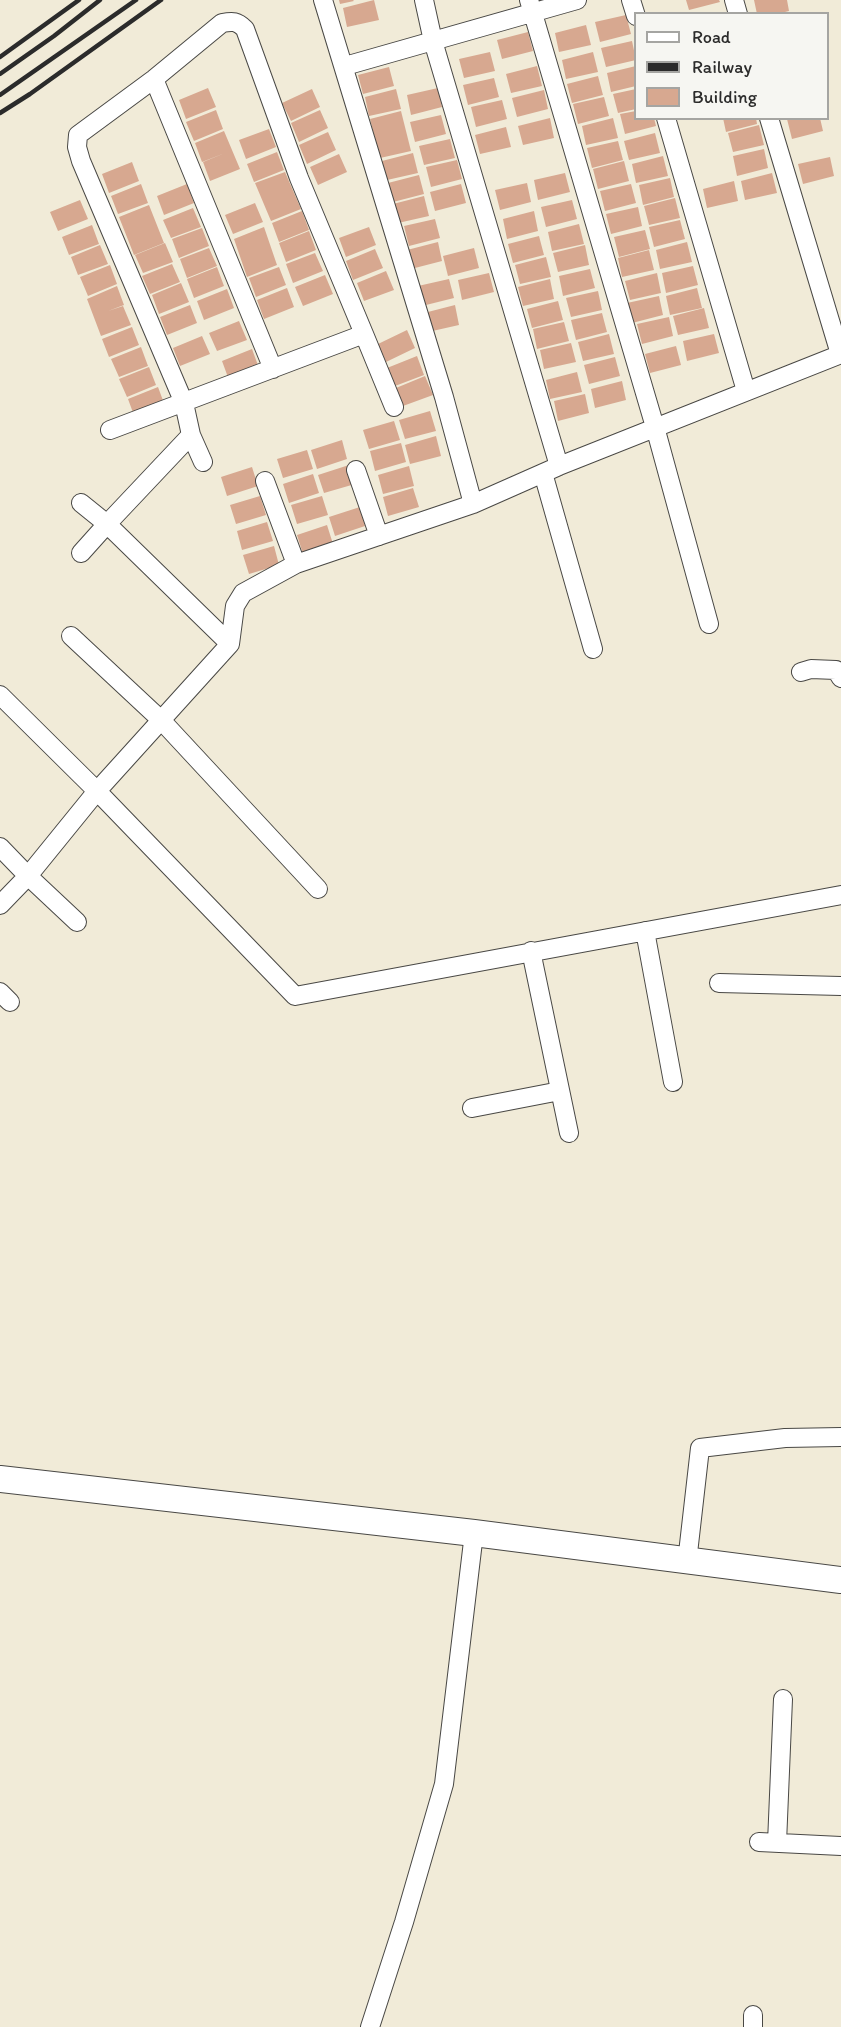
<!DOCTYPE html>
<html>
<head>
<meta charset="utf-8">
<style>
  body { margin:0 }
  #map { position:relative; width:841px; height:2027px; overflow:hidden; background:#f1ebd8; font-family:Itim,sans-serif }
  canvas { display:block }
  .legend { position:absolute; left:634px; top:12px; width:195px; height:108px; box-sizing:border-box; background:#f6f6f2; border:2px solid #a5a5a2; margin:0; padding:8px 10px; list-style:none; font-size:18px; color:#2b2b2b }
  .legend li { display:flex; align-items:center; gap:12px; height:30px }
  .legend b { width:30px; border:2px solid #a5a5a2 }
</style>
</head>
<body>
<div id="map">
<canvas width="841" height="2027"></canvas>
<ul class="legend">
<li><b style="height:8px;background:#fff"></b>Road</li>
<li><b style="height:8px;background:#2b2b2b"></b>Railway</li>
<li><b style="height:16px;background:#d7a890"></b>Building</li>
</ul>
</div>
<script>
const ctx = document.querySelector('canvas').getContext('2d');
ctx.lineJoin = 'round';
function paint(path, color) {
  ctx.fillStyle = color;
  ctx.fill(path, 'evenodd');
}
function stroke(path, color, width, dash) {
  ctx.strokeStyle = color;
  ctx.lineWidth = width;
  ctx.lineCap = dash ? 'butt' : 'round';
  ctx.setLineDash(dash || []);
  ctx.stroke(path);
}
paint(new Path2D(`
  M 339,0 L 353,0 L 354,1 L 340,4 Z
  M 374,0 L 379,20 L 347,27 L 343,8 Z
  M 686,0 L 719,0 L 720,2 L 689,10 Z
  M 754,0 L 787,0 L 789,11 L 777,14 L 757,14 Z
  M 626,15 L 631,34 L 600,42 L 595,22 Z
  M 586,25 L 591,45 L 559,52 L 555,33 Z
  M 528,32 L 533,51 L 502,59 L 497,40 Z
  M 632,41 L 636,60 L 606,67 L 601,48 Z
  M 490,52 L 495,71 L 464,78 L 459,59 Z
  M 593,52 L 598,72 L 566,79 L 562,60 Z
  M 537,66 L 542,86 L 511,93 L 506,74 Z
  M 636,66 L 636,86 L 611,92 L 607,73 Z
  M 389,67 L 394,86 L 363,94 L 358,75 Z
  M 598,76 L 603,95 L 572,103 L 567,84 Z
  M 494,78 L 499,97 L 468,105 L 463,85 Z
  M 208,88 L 216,107 L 186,119 L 179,100 Z
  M 438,88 L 442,107 L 411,115 L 407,95 Z
  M 312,89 L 320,107 L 291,121 L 282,103 Z
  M 396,89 L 401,109 L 369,116 L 365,97 Z
  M 636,89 L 636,109 L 618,113 L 613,94 Z
  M 544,90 L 548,109 L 517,117 L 512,98 Z
  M 604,97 L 609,116 L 578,124 L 573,104 Z
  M 502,100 L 507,119 L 476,127 L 471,107 Z
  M 216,110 L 223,129 L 194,141 L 186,122 Z
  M 320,110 L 328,128 L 299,142 L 291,123 Z
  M 401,111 L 411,151 L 380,158 L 370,119 Z
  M 636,111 L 636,118 L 654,118 L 656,126 L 625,134 L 620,114 Z
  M 441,115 L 446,134 L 415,142 L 410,122 Z
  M 550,118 L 554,138 L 523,145 L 518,126 Z
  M 613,118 L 618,138 L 586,145 L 582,126 Z
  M 723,118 L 756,118 L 757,124 L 726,132 Z
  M 791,118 L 820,118 L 823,131 L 792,139 L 787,119 Z
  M 759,125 L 764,145 L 733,152 L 728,133 Z
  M 506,127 L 511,147 L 480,154 L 475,135 Z
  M 269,129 L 276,147 L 246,159 L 239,140 Z
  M 224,131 L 240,169 L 210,181 L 203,162 L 225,153 L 202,162 L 195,143 Z
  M 328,132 L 336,150 L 307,164 L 299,145 Z
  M 655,133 L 660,153 L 629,160 L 624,141 Z
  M 450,139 L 455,158 L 424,165 L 419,146 Z
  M 618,141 L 623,160 L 592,168 L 587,148 Z
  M 764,149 L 768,168 L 737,176 L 733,156 Z
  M 277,152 L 284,170 L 254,182 L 247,164 Z
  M 413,153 L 418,173 L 387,180 L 382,161 Z
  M 339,154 L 347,172 L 318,185 L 310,167 Z
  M 663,156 L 668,176 L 636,183 L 632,164 Z
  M 830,157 L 834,176 L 803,184 L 798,164 Z
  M 457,160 L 462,179 L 431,187 L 426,167 Z
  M 624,161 L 629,181 L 598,189 L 593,169 Z
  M 132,162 L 139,181 L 109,193 L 102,174 Z
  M 285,172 L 301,209 L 271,221 L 255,183 Z
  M 565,173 L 570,192 L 538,200 L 534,180 Z
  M 772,173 L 777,193 L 745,200 L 741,181 Z
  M 419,175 L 424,194 L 393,202 L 388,183 Z
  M 670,178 L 674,197 L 643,205 L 639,185 Z
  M 734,181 L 738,201 L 707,208 L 703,189 Z
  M 527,183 L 531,202 L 500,210 L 495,190 Z
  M 141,184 L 148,203 L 118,214 L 111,196 Z
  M 187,184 L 194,203 L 164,215 L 157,196 Z
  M 461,184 L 466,203 L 435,211 L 430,192 Z
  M 631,184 L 636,203 L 605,211 L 600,191 Z
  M 424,196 L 429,216 L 398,223 L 393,204 Z
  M 675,198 L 680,218 L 649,225 L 644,206 Z
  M 80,200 L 88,219 L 58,231 L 50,212 Z
  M 572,200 L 577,219 L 546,227 L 541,207 Z
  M 255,203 L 263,222 L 233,234 L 225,215 Z
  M 149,205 L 164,243 L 134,255 L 119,217 Z
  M 638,207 L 642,226 L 611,234 L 606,214 Z
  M 193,208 L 201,227 L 171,238 L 163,220 Z
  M 302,211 L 309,230 L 279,242 L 272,223 Z
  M 534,211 L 538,231 L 507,239 L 503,219 Z
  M 435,219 L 440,238 L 409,246 L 404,226 Z
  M 680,220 L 685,239 L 654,247 L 649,227 Z
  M 579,224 L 584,244 L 552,251 L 548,232 Z
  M 92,225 L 99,244 L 69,255 L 62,237 Z
  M 264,227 L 277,265 L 247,277 L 234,239 Z
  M 369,227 L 376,245 L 346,257 L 339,238 Z
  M 202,228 L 209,246 L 179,258 L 172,239 Z
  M 645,230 L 650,249 L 619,257 L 614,237 Z
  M 309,231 L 316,250 L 286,262 L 279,243 Z
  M 539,236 L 544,255 L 513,263 L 508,244 Z
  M 438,242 L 442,261 L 411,269 L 407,250 Z
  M 687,242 L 692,262 L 660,269 L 656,250 Z
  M 165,243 L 173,262 L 143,273 L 135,255 Z
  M 100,245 L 108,264 L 78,275 L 71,257 Z
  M 585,245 L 589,265 L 558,272 L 553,253 Z
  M 209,248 L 217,266 L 187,278 L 180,259 Z
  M 474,248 L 479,268 L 448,276 L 443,256 Z
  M 375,249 L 383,268 L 353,280 L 346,261 Z
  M 649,250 L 654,270 L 622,277 L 618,258 Z
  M 315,253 L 323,271 L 293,283 L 286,264 Z
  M 546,257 L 551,277 L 520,284 L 515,265 Z
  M 172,264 L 180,282 L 150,294 L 142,276 Z
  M 110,265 L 117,284 L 88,296 L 80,277 Z
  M 693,266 L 698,285 L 666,293 L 662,273 Z
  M 217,267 L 224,286 L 194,298 L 187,279 Z
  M 279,267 L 286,285 L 256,297 L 249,278 Z
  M 590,269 L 595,288 L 563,296 L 559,276 Z
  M 386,271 L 394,290 L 364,301 L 357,283 Z
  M 489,273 L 494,292 L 462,300 L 458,280 Z
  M 657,273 L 661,293 L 630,300 L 625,281 Z
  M 325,275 L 333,294 L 303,306 L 295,287 Z
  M 449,279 L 454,298 L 422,306 L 418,286 Z
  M 550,279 L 554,299 L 523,306 L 518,287 Z
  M 181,283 L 189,302 L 159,314 L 152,295 Z
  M 117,286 L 124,305 L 108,311 L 123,306 L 131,325 L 101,336 L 87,299 Z
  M 287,288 L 294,307 L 264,319 L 257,300 Z
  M 697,288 L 702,308 L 670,315 L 666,296 Z
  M 227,289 L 234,308 L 204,320 L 197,301 Z
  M 598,291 L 602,310 L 571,317 L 566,298 Z
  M 659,296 L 663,315 L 632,323 L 627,303 Z
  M 558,301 L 563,320 L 532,328 L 527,309 Z
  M 190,305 L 197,323 L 167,335 L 160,317 Z
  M 455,305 L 459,325 L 428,332 L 424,313 Z
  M 704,308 L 709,328 L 678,335 L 673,316 Z
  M 602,313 L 607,332 L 576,340 L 571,320 Z
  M 669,317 L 673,336 L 642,344 L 637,324 Z
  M 239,321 L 247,340 L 217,351 L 209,333 Z
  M 564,322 L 569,341 L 537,349 L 533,329 Z
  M 132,327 L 139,345 L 109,357 L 102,339 Z
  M 407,330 L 415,348 L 386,362 L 378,344 Z
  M 609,334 L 614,354 L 583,361 L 578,342 Z
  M 714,334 L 719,353 L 687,361 L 683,341 Z
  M 202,336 L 210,354 L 180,366 L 173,348 Z
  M 571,343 L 576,362 L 544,369 L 540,350 Z
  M 676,346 L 681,365 L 650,373 L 645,354 Z
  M 141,347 L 148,366 L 119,377 L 111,359 Z
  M 252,349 L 259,368 L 229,380 L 222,361 Z
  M 417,356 L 424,375 L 395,386 L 387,368 Z
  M 615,357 L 620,376 L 589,384 L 584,365 Z
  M 149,367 L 156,385 L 127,397 L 119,379 Z
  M 577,372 L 582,392 L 550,399 L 546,380 Z
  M 425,376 L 433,395 L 403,406 L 396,388 Z
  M 622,381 L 626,400 L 595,408 L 591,389 Z
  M 158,387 L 165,406 L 135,418 L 128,399 Z
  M 585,394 L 589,413 L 558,421 L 554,401 Z
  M 430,411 L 436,431 L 405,439 L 399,420 Z
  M 394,421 L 400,440 L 369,449 L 363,430 Z
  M 436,436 L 441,456 L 410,464 L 405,445 Z
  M 342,440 L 347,459 L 317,469 L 311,450 Z
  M 401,443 L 406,462 L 375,471 L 370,451 Z
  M 307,450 L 313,469 L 283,478 L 277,459 Z
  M 349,465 L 355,484 L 324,493 L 318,475 Z
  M 409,466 L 414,486 L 383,494 L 378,475 Z
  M 252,467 L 258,486 L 227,496 L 221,477 Z
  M 313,474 L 319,493 L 289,503 L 283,484 Z
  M 413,488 L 419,507 L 388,516 L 383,497 Z
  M 260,496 L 266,515 L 236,524 L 230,505 Z
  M 322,496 L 328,515 L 297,524 L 291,505 Z
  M 360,507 L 365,526 L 335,536 L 329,517 Z
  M 267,522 L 273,541 L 242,550 L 237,531 Z
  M 327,525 L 333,544 L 303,554 L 297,535 Z
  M 274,546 L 279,565 L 249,574 L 243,555 Z`), '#d7a890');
const street = new Path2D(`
  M 323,0 L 444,397 L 473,504
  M 424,0 L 433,41 L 559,466
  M 529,0 L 655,427 L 709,624
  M 631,0 L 636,16
  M 734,0 L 738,14
  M 345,66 L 577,0
  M 154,79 L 273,369
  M 666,118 L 746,391
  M 769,118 L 840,354
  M 364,334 L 394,407
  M 110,430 L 364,334 L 299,178 L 245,29 C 237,21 233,21 222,23 L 154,79 L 78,135 L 77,147 L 81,161 L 184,403 L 191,435 L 107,524 L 230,644
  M 191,435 L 203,462
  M 356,470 L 379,536
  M 543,473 L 593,649
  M 265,481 L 296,564
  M 81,503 L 107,524 L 81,553
  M 71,636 L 161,720 L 318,889
  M 801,672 L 811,669 L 836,670 L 841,678
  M 0,695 L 97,791 L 295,996 L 841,895
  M 0,847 L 28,876 L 77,922
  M 0,905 L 28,876 L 97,791 L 230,644 L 235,606 L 243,593 L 296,564 L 473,504 L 559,466 L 841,354
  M 645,931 L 673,1082
  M 531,951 L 569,1133
  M 719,983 L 841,986
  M 0,992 L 10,1002
  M 472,1108 L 560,1091
  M 687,1562 L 700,1448 L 785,1438 L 841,1437
  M 759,1842 L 841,1846
  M 777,1843 L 783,1699
  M 753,2015 L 753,2027
  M 370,2027 L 404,1922 L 444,1784 L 474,1533`);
const secondary = new Path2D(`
  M 0,1479 L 474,1533 L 841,1580`);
stroke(street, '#494845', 20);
stroke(secondary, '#494845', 28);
stroke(street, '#fff', 18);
stroke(secondary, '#fff', 26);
stroke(new Path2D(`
  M 0,57 L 79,0
  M 0,74 L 54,36 L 100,0
  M 0,95 L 136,0
  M 0,113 L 30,94 L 161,0`), '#2b2b2b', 4.5);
</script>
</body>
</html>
